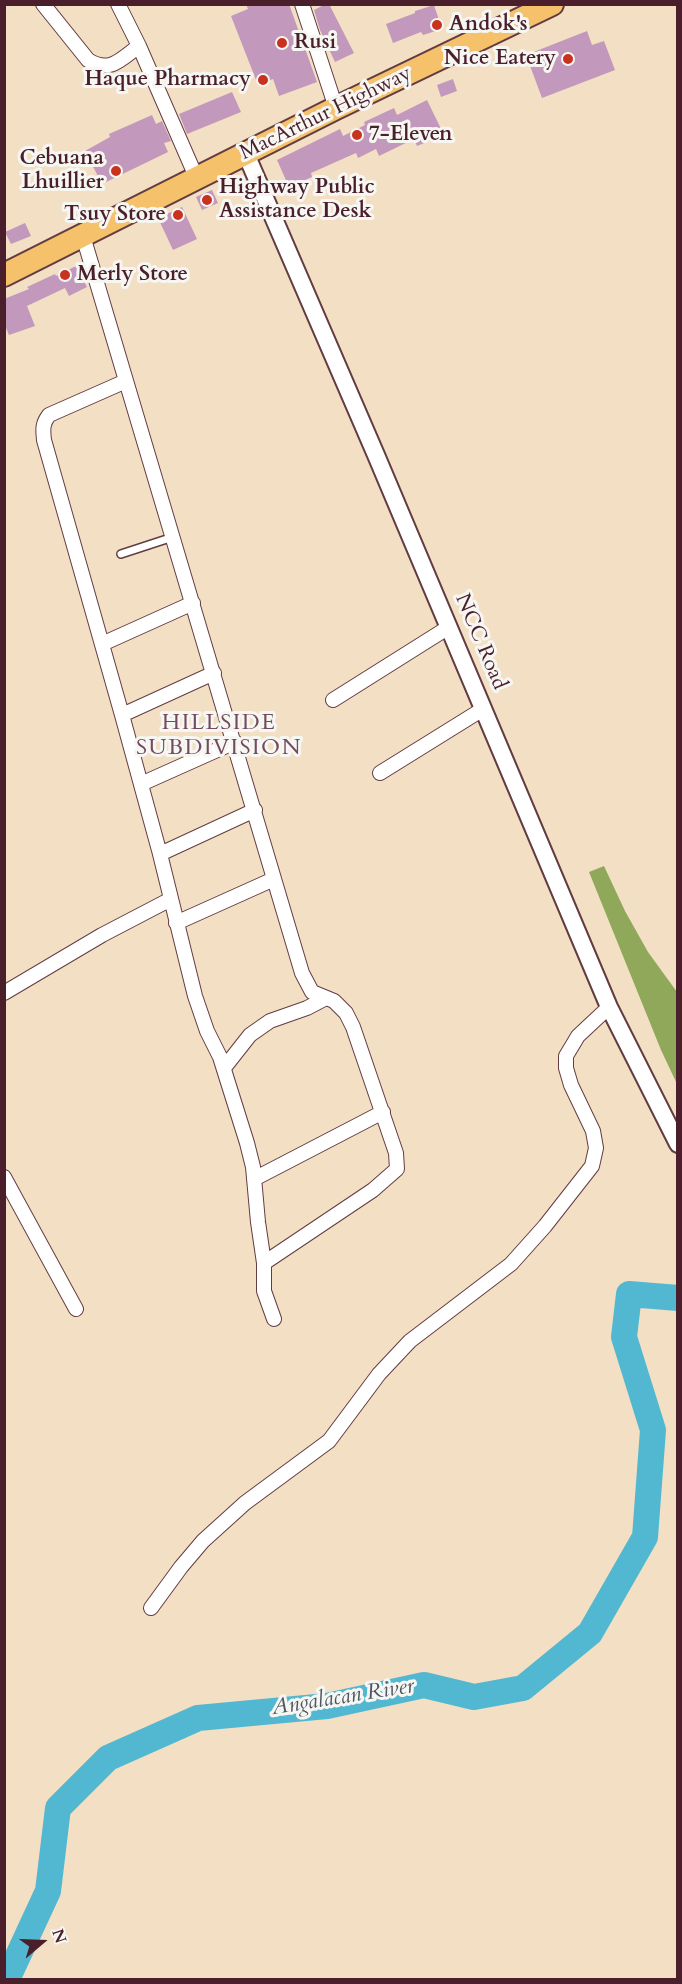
<!DOCTYPE html>
<html>
<head>
<meta charset="utf-8">
<style>
  body { margin:0 }
  #map { position:relative; width:682px; height:1984px; overflow:hidden; background:#f3dfc3; font-family:Cardo,serif }
  canvas { display:block }
  .frame { position:absolute; inset:0; border:6px solid #4a1f2b; pointer-events:none }
  .north { position:absolute; left:12px; top:1912px; width:60px; height:60px; -webkit-text-stroke:4px #f6f6f2; paint-order:stroke; rotate:71deg; font-size:16px; font-weight:700; line-height:24px; text-align:center; color:#4a1f2b }
  .north::after { content:''; display:block; margin:auto; width:21px; height:27px; background:#4a1f2b; clip-path:polygon(50% 0,100% 100%,50% 72%,0 100%) }
</style>
</head>
<body>
<div id="map">
<canvas width="682" height="1984"></canvas>
<div class="frame"></div>
<div class="north">N</div>
</div>
<script>
const ctx = document.querySelector('canvas').getContext('2d');
ctx.lineJoin = 'round';
function paint(path, color) {
  ctx.fillStyle = color;
  ctx.fill(path, 'evenodd');
}
function stroke(path, color, width, dash) {
  ctx.strokeStyle = color;
  ctx.lineWidth = width;
  ctx.lineCap = dash ? 'butt' : 'round';
  ctx.setLineDash(dash || []);
  ctx.stroke(path);
}
function drawText(font, color, halo, rows, align = 'center') {
  ctx.font = font + ' Cardo,serif';
  ctx.lineWidth = 6;
  ctx.setLineDash([]);
  ctx.textBaseline = 'middle';
  ctx.strokeStyle = halo;
  ctx.fillStyle = color;
  for (const [text, x, y, turn = 0] of rows) {
    ctx.save();
    ctx.translate(x, y);
    ctx.rotate((+turn || 0) * Math.PI / 180);
    ctx.textAlign = isNaN(turn) ? turn : align;
    if (halo) ctx.strokeText(text, 0, 0);
    ctx.fillText(text, 0, 0);
    ctx.restore();
  }
}
paint(new Path2D(`
  M 604,866 L 625,911 L 648,952 L 677,992 L 677,1084 L 661,1050 L 589,872 Z`), '#90a85a');
stroke(new Path2D(`
  M 4,1979 L 10,1973 L 48,1891 L 58,1808 L 108,1758 L 198,1718 L 327,1706 L 424,1685 L 474,1697 L 523,1688 L 590,1633 L 645,1537 L 653,1430 L 624,1337 L 629,1294 L 678,1298`), '#52b8d1', 26);
paint(new Path2D(`
  M 246,4 L 289,4 L 317,82 L 279,96 L 273,79 L 258,85 L 231,16 L 248,9 Z
  M 326,4 L 329,4 L 354,53 L 335,62 L 320,30 L 314,10 Z
  M 434,5 L 442,29 L 423,35 L 421,32 L 393,43 L 386,24 L 415,13 L 415,11 Z
  M 587,31 L 592,45 L 604,41 L 615,70 L 542,98 L 526,55 Z
  M 453,79 L 457,91 L 441,97 L 437,85 Z
  M 232,92 L 241,112 L 187,134 L 179,114 Z
  M 427,100 L 444,135 L 417,146 L 414,139 L 379,156 L 376,149 L 358,158 L 356,153 L 311,173 L 312,177 L 289,187 L 277,160 L 340,129 L 343,136 L 365,125 L 364,122 L 394,108 L 397,115 Z
  M 152,115 L 156,124 L 162,121 L 171,141 L 164,143 L 168,152 L 102,184 L 85,151 L 110,137 L 109,134 Z
  M 212,190 L 218,203 L 202,210 L 196,197 Z
  M 182,207 L 197,239 L 173,250 L 158,218 Z
  M 25,223 L 31,236 L 11,244 L 5,232 Z
  M 76,266 L 87,287 L 69,296 L 65,288 L 27,306 L 35,326 L 9,335 L 4,323 L 4,299 L 29,289 L 27,287 L 55,274 L 56,276 Z`), '#c299bc');
const service = new Path2D(`
  M 121,554 L 173,537`);
const minor = new Path2D(`
  M 43,4 L 88,60 C 110,74 121,59 139,46
  M 118,4 L 139,46 L 197,179
  M 302,4 L 336,108
  M 83,236 L 302,973 L 312,992 L 334,1001 L 346,1013 L 353,1027 L 396,1153 L 397,1169 L 373,1190 L 264,1263
  M 126,381 L 49,415 C 42,424 43,430 44,440 L 122,715 L 160,854 L 195,996 L 207,1031 L 220,1057 L 247,1143 L 253,1167 L 258,1222 L 264,1263 L 264,1291 L 274,1319
  M 102,644 L 193,603
  M 333,700 L 449,627
  M 122,715 L 214,673
  M 380,773 L 483,709
  M 141,784 L 235,742
  M 160,854 L 255,810
  M 176,923 L 274,879
  M 4,993 L 102,935 L 171,899
  M 224,1068 L 250,1035 L 270,1021 L 307,1008 L 326,998
  M 4,1177 L 76,1309
  M 254,1179 L 383,1112
  M 151,1608 L 181,1567 L 203,1541 L 245,1503 L 329,1441 L 379,1374 L 410,1341 L 511,1264 L 545,1226 L 592,1166 L 596,1148 L 593,1131 L 571,1085 L 566,1068 L 566,1056 L 578,1036 L 609,1007`);
const tertiary = new Path2D(`
  M 246,154 L 376,455 L 609,1007 L 678,1144`);
const trunk = new Path2D(`
  M 4,275 L 336,108 L 552,4`);
stroke(service, '#633c42', 10);
stroke(minor, '#633c42', 16);
stroke(tertiary, '#633c42', 20);
stroke(trunk, '#633c42', 26);
stroke(service, '#fff', 7);
stroke(minor, '#fff', 14);
stroke(tertiary, '#fff', 16);
stroke(trunk, '#f5c16b', 22);
for (const [x, y, r, color] of [
  [437,25,6,"#c8321e"],
  [282,43,6,"#c8321e"],
  [568,59,6,"#c8321e"],
  [263,80,6,"#c8321e"],
  [357,135,6,"#c8321e"],
  [116,171,6,"#c8321e"],
  [207,200,6,"#c8321e"],
  [178,215,6,"#c8321e"],
  [65,275,6,"#c8321e"]
]) {
  const dot = new Path2D();
  dot.arc(x, y, r, 0, 2 * Math.PI);
  ctx.fillStyle = color;
  ctx.fill(dot);
  stroke(dot, '#f6f6f2', 2);
}
drawText('bold 21px', '#4a1f2b', '#f6f6f2', [
  ["Andok's",449,25],
  ["Rusi",294,43],
  ["Nice Eatery",556,59,"right"],
  ["Haque Pharmacy",251,80,"right"],
  ["7-Eleven",369,135],
  ["Cebuana",104,159,"right"],
  ["Lhuillier",104,183,"right"],
  ["Highway Public",219,188],
  ["Assistance Desk",219,212],
  ["Tsuy Store",166,215,"right"],
  ["Merly Store",77,275]
], 'left');
drawText('21px', '#4a1f2b', '#f6f6f2', [
  ["MacArthur Highway",326,114,-26],
  ["NCC Road",480,642,67]
]);
ctx.letterSpacing = '1.5px';
drawText('22px', '#744a5e', '#f6f6f2', [
  ["HILLSIDE",219,724],
  ["SUBDIVISION",219,749]
]);
ctx.letterSpacing = '0px';
drawText('italic 22px', '#4d5565', '#f6f6f2', [
  ["Angalacan River",343,1698,-9]
]);
</script>
</body>
</html>
